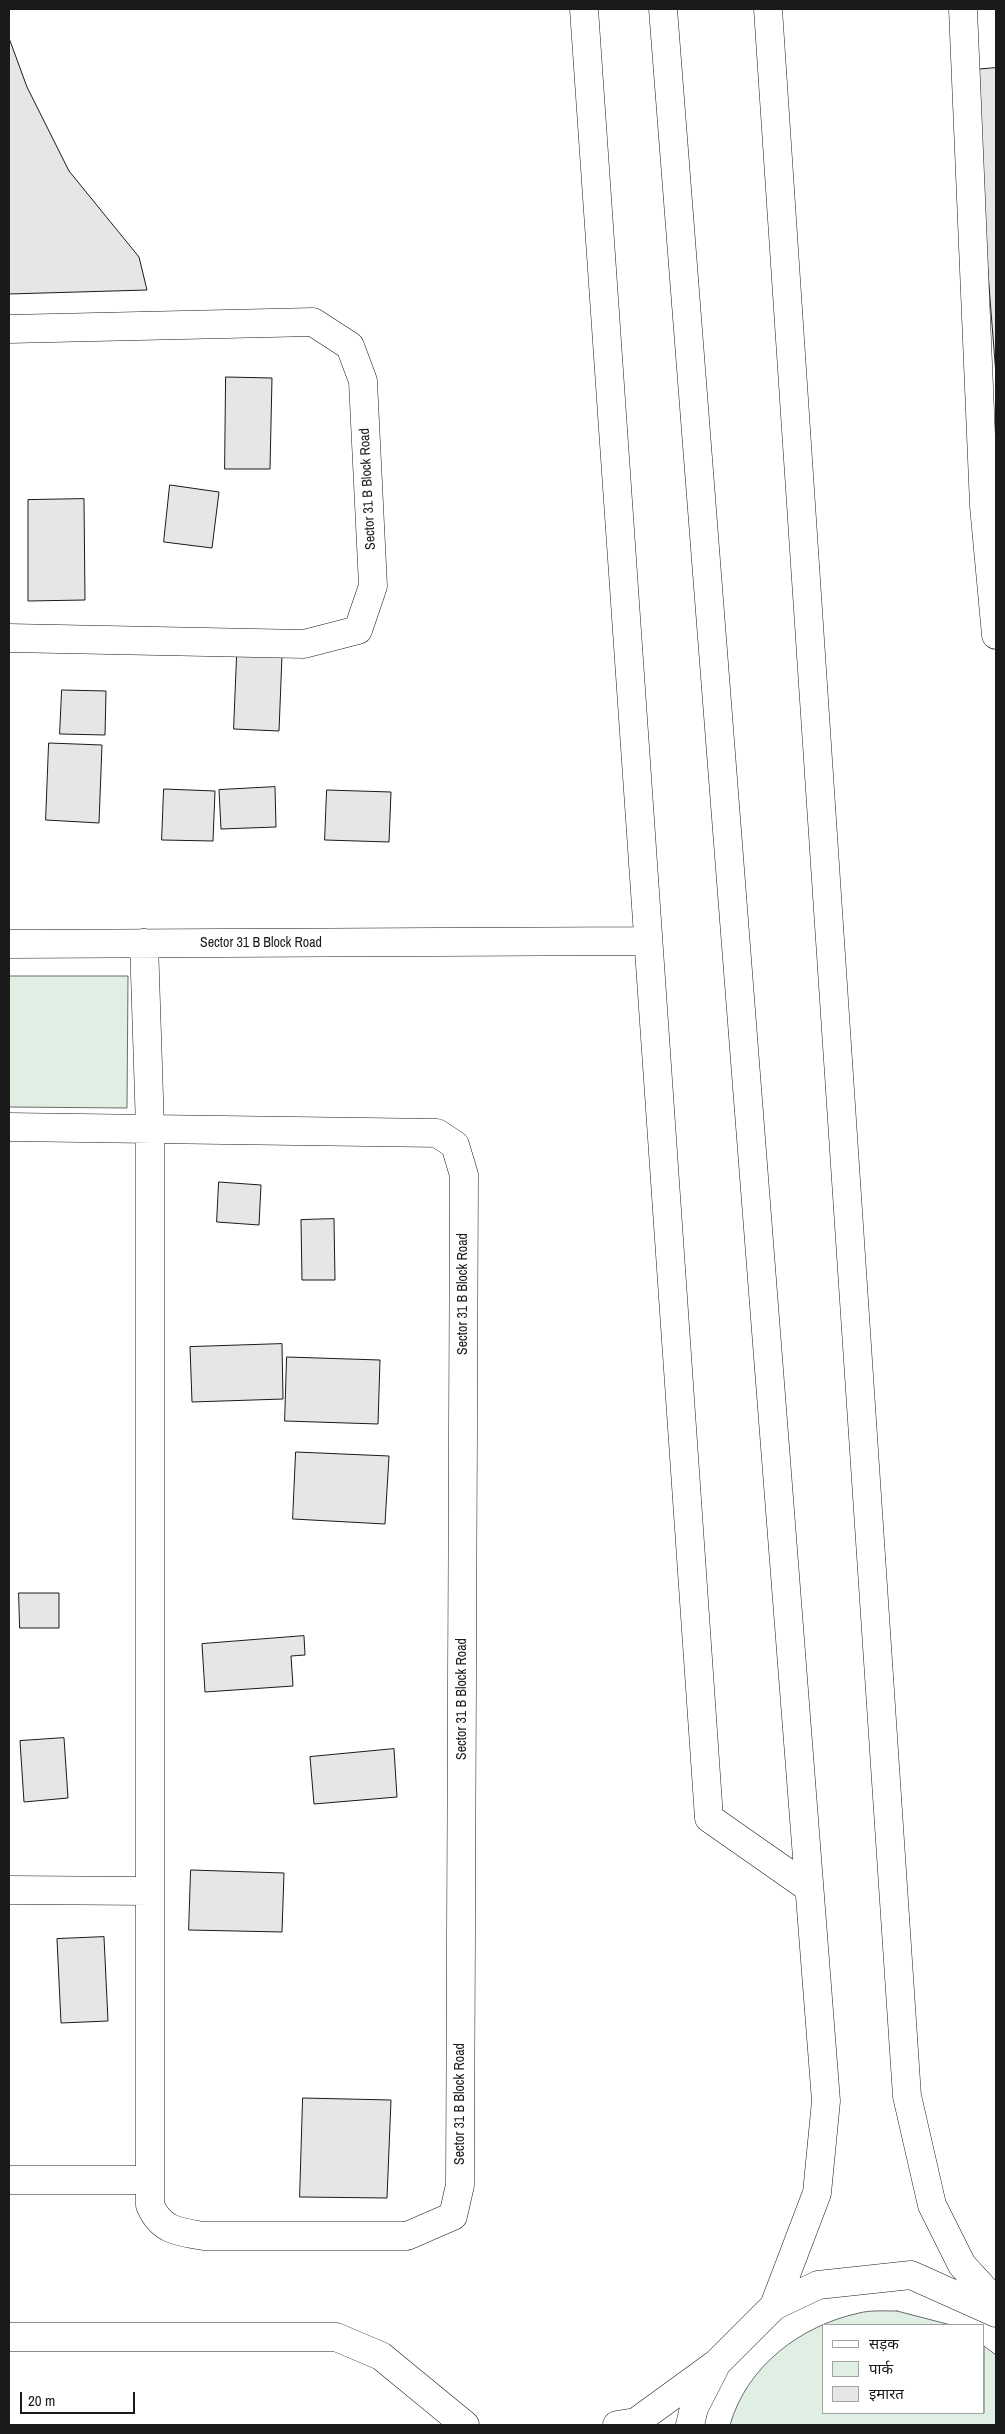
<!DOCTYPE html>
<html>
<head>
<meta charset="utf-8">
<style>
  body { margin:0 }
  #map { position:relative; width:1005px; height:2434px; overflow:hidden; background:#fff; font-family:"Archivo Narrow","Noto Sans Devanagari",sans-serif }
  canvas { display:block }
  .frame { position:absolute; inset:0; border:10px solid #1a1a1a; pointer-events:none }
  .legend { position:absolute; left:822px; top:2324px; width:162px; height:90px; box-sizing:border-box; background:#fff; border:1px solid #a3a3a3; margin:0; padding:6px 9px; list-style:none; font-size:15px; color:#1a1a1a }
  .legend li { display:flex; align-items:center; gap:10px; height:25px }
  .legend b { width:25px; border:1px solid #a3a3a3 }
  .scale { position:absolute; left:20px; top:2392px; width:115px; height:22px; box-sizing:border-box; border:2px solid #1a1a1a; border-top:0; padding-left:6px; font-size:15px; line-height:18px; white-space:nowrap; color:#1a1a1a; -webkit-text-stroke:4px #fff; paint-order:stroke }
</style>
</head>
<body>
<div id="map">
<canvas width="1005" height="2434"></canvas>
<div class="frame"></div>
<ul class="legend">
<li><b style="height:6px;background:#fff"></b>सड़क</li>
<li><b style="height:14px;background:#e0efe3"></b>पार्क</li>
<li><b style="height:14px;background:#e6e6e6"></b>इमारत</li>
</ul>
<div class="scale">20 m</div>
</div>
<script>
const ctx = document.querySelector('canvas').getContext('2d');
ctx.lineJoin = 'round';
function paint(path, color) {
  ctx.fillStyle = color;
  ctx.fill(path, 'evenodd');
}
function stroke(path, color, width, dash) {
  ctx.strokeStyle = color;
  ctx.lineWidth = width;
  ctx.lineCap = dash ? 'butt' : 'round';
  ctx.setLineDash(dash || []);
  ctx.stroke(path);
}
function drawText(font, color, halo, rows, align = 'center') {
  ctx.font = font + ' "Archivo Narrow",sans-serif';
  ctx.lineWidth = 4;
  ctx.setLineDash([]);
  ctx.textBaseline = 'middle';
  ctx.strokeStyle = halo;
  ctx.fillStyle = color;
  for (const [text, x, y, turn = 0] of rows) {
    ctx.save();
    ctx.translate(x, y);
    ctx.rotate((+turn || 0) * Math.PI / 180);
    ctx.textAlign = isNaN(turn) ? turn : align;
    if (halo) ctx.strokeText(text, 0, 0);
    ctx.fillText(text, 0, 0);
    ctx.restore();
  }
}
const green = new Path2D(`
  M 9,976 L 128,976 L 127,1108 L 9,1107 Z
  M 897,2311 L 951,2325 L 824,2325 L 824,2413 L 984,2413 L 984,2346 L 996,2355 L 996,2425 L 730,2425 C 747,2366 800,2326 859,2313 C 871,2310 885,2311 897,2311 Z`);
paint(green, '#e0efe3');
stroke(green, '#6a6a6a', 1);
const building = new Path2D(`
  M 9,38 L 27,87 L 69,171 L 139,257 L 147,290 L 9,294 Z
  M 996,68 L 996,375 L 972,70 Z
  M 226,377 L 272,378 L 270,469 L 225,469 Z
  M 170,485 L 219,492 L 212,548 L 164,542 Z
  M 84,499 L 85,600 L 28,601 L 28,500 Z
  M 237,655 L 282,656 L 279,731 L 234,729 Z
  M 62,690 L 106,691 L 105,735 L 60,734 Z
  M 49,743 L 102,745 L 99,823 L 46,820 Z
  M 275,787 L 276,827 L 221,829 L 219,790 Z
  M 164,789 L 215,791 L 213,841 L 162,840 Z
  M 327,790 L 391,792 L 389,842 L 325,840 Z
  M 219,1182 L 261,1185 L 259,1225 L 217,1222 Z
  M 334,1219 L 335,1280 L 302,1280 L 301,1220 Z
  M 282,1344 L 283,1399 L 192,1402 L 190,1347 Z
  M 287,1357 L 380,1360 L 378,1424 L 285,1421 Z
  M 296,1452 L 389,1456 L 385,1524 L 293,1519 Z
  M 19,1593 L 59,1593 L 59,1628 L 20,1628 Z
  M 304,1636 L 305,1655 L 291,1656 L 293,1686 L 205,1692 L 202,1644 Z
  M 64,1738 L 68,1798 L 24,1802 L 20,1741 Z
  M 394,1749 L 397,1797 L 314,1804 L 310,1757 Z
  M 191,1870 L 284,1873 L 282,1932 L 189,1930 Z
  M 104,1937 L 108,2021 L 61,2023 L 57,1939 Z
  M 303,2098 L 391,2100 L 387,2198 L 300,2197 Z`);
paint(building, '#e6e6e6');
stroke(building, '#1a1a1a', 1);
const minor = new Path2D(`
  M 584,9 L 709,1818 L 809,1888
  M 663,9 L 826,2101 L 817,2193 L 774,2306
  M 768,9 L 907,2096 L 932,2205 L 962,2265 L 996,2302
  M 963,9 L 984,506 L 996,635
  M 9,329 L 313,322 L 350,346 L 363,381 L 373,586 L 358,630 L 304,644 L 9,638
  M 9,944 L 648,941
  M 9,1127 L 437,1133 L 455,1145 L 464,1175 L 460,2185 L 453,2216 L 407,2236 L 204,2236 C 179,2232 161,2231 150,2205 L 150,1128 L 144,943
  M 9,1890 L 149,1891
  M 9,2180 L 149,2180
  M 9,2337 L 336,2337 L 381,2356 L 465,2425
  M 617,2425 L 636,2422 L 717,2363 L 774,2306 L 818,2285 L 911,2275 L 996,2313
  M 690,2425 L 694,2408 L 715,2367`);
stroke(minor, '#1a1a1a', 29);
stroke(minor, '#fff', 28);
drawText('14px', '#1a1a1a', '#fff', [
  ["Sector 31 B Block Road",368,489,-93],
  ["Sector 31 B Block Road",261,943],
  ["Sector 31 B Block Road",463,1294,-90],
  ["Sector 31 B Block Road",462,1699,-90],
  ["Sector 31 B Block Road",460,2104,-90]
]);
</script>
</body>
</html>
